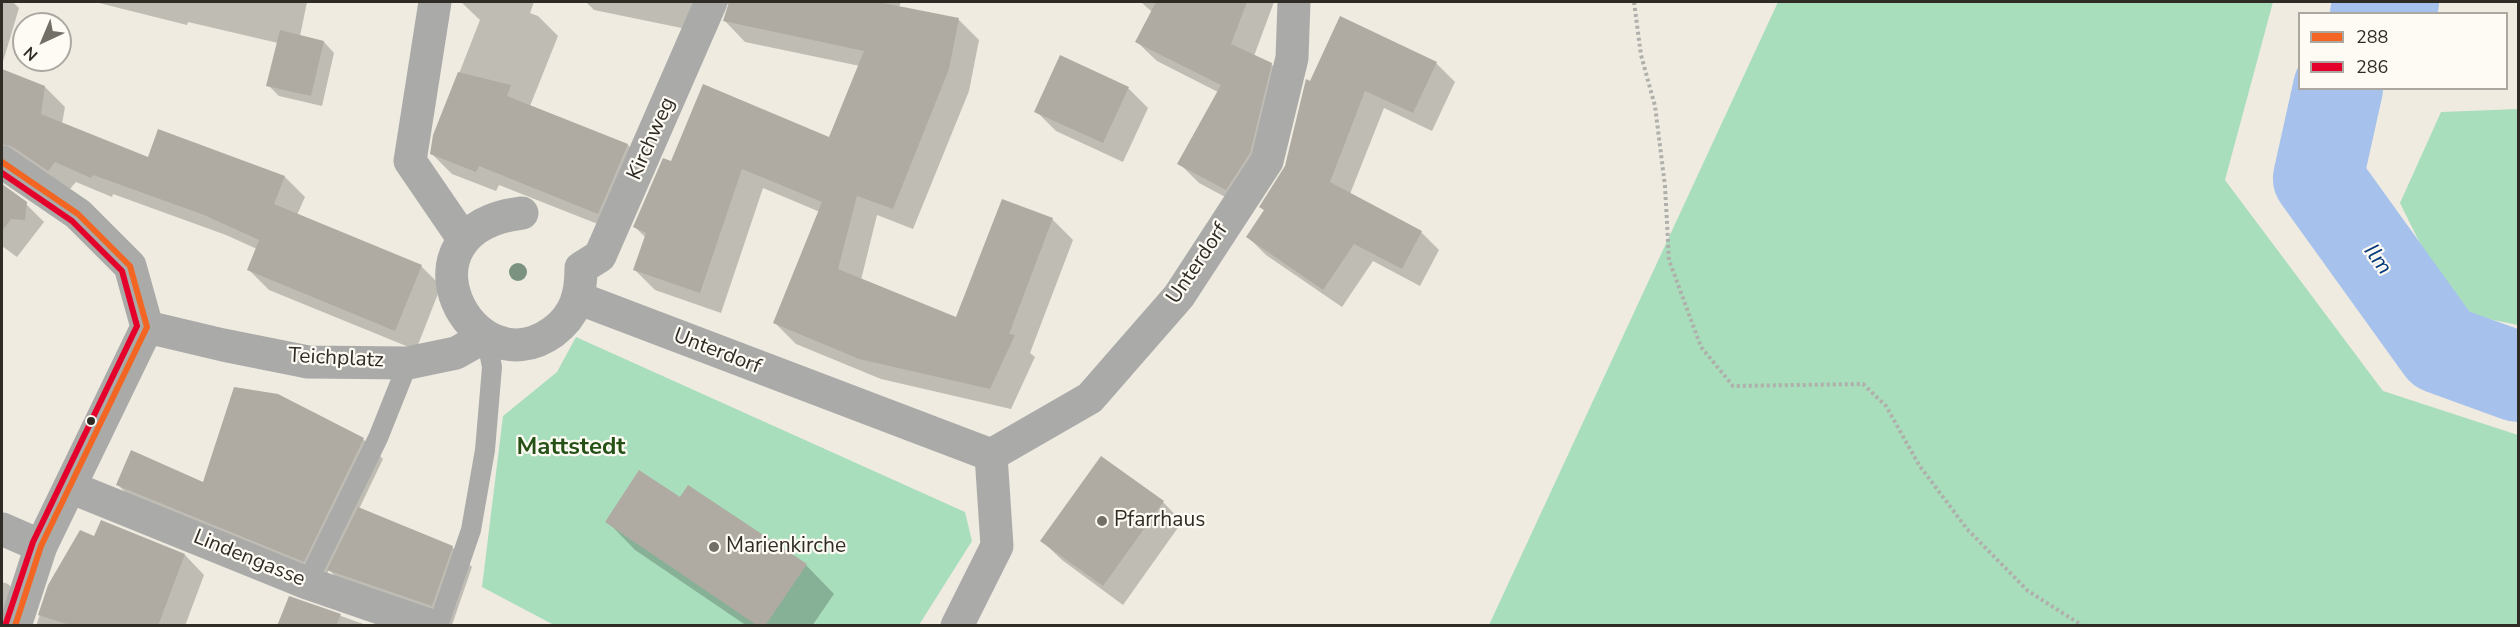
<!DOCTYPE html>
<html>
<head>
<meta charset="utf-8">
<style>
  body { margin:0 }
  #map { position:relative; width:2520px; height:627px; overflow:hidden; background:#efebe1; font-family:"Nunito Sans",sans-serif }
  canvas { display:block }
  .frame { position:absolute; inset:0; border:3px solid #2f2c26; pointer-events:none }
  .legend { position:absolute; left:2298px; top:12px; width:210px; height:78px; box-sizing:border-box; background:#fefbf4; border:2px solid #aba8a2; margin:0; padding:8px 10px; list-style:none; font-size:18px; color:#2f2c26 }
  .legend li { display:flex; align-items:center; gap:12px; height:30px }
  .legend b { width:30px; border:2px solid #aba8a2 }
  .north { position:absolute; left:12px; top:12px; width:60px; height:60px; box-sizing:border-box; background:#fefbf4; border:2px solid #aba8a2; border-radius:50%; rotate:224deg; font-size:16px; font-weight:700; line-height:24px; text-align:center; color:#2f2c26 }
  .north::after { content:''; display:block; margin:auto; width:21px; height:27px; background:#726f67; clip-path:polygon(50% 0,100% 100%,50% 72%,0 100%) }
</style>
</head>
<body>
<div id="map">
<canvas width="2520" height="627"></canvas>
<div class="frame"></div>
<ul class="legend">
<li><b style="height:8px;background:#f26522"></b>288</li>
<li><b style="height:8px;background:#e4002b"></b>286</li>
</ul>
<div class="north">N</div>
</div>
<script>
const ctx = document.querySelector('canvas').getContext('2d');
ctx.lineJoin = 'round';
function paint(path, color) {
  ctx.fillStyle = color;
  ctx.fill(path, 'evenodd');
}
function stroke(path, color, width, dash) {
  ctx.strokeStyle = color;
  ctx.lineWidth = width;
  ctx.lineCap = dash ? 'butt' : 'round';
  ctx.setLineDash(dash || []);
  ctx.stroke(path);
}
function drawText(font, color, halo, rows, align = 'center') {
  ctx.font = font + ' "Nunito Sans",sans-serif';
  ctx.lineWidth = 4.5;
  ctx.setLineDash([]);
  ctx.textBaseline = 'middle';
  ctx.strokeStyle = halo;
  ctx.fillStyle = color;
  for (const [text, x, y, turn = 0] of rows) {
    ctx.save();
    ctx.translate(x, y);
    ctx.rotate((+turn || 0) * Math.PI / 180);
    ctx.textAlign = isNaN(turn) ? turn : align;
    if (halo) ctx.strokeText(text, 0, 0);
    ctx.fillText(text, 0, 0);
    ctx.restore();
  }
}
paint(new Path2D(`
  M 1778,2 L 2273,2 L 2225,180 L 2383,391 L 2518,435 L 2518,625 L 1489,625 Z
  M 2518,109 L 2518,325 L 2454,312 L 2400,203 L 2441,112 Z
  M 576,337 L 965,512 L 972,541 L 919,625 L 554,625 L 482,587 L 503,416 L 557,372 Z`), '#a9debd');
paint(new Path2D(`
  M 2,2 L 13,2 L 19,8 L 2,65 Z
  M 95,2 L 307,2 L 300,36 L 324,42 L 334,53 L 322,106 L 279,96 L 268,85 L 278,43 L 188,22 L 187,25 Z
  M 461,2 L 534,2 L 530,13 L 538,16 L 558,36 L 530,106 L 628,145 L 647,165 L 618,232 L 499,185 L 496,191 L 452,174 L 432,154 L 435,135 L 480,20 Z
  M 586,2 L 901,2 L 899,7 L 959,20 L 979,40 L 969,91 L 913,229 L 877,215 L 861,280 L 957,319 L 1052,219 L 1073,240 L 1030,353 L 1035,357 L 1011,409 L 881,379 L 796,344 L 775,323 L 820,212 L 763,188 L 721,313 L 655,290 L 635,270 L 646,238 L 635,227 L 672,163 L 829,139 L 860,66 L 745,42 L 725,21 L 730,4 L 720,8 L 706,33 L 594,10 Z
  M 1141,2 L 1274,2 L 1254,56 L 1271,64 L 1291,84 L 1246,208 L 1199,183 L 1179,163 L 1218,92 L 1157,61 L 1137,42 L 1152,12 Z
  M 1436,63 L 1455,82 L 1432,131 L 1384,108 L 1350,194 L 1421,232 L 1439,250 L 1420,286 L 1373,261 L 1342,307 L 1266,255 L 1248,237 L 1265,211 L 1261,207 L 1286,166 L 1310,83 Z
  M 2,71 L 45,87 L 65,107 L 62,124 L 149,159 L 285,177 L 305,197 L 297,215 L 421,266 L 441,286 L 416,350 L 269,290 L 249,270 L 257,249 L 226,235 L 113,194 L 112,197 L 76,182 L 69,190 L 3,182 L 4,188 L 24,202 L 44,222 L 17,257 L 2,246 Z
  M 1128,88 L 1148,108 L 1123,162 L 1056,131 L 1036,111 Z
  M 278,396 L 364,440 L 383,459 L 359,509 L 452,547 L 472,567 L 452,625 L 348,589 L 329,570 L 324,580 L 138,505 L 118,485 L 204,484 Z
  M 681,499 L 806,565 L 834,594 L 812,626 L 747,626 L 635,550 L 607,521 Z
  M 1163,502 L 1182,522 L 1123,605 L 1062,560 L 1042,541 Z
  M 95,538 L 185,555 L 204,575 L 185,626 L 36,626 L 50,585 Z
  M 2,582 L 8,584 L 28,604 L 2,626 Z
  M 290,598 L 369,626 L 278,626 Z`), '#0003');
stroke(new Path2D(`
  M 2375,14 L 2394,2
  M 2338,88 L 2318,178 L 2441,349 L 2518,377`), '#a6c2ec', 90);
paint(new Path2D(`
  M 729,2 L 878,2 L 959,18 L 949,69 L 893,209 L 857,196 L 838,269 L 956,317 L 1002,199 L 1053,218 L 1009,334 L 1015,335 L 990,389 L 859,359 L 773,323 L 822,202 L 742,169 L 700,293 L 633,270 L 646,233 L 633,227 L 663,158 L 671,161 L 703,84 L 829,137 L 864,51 L 723,21 Z
  M 1156,2 L 1247,2 L 1231,44 L 1272,63 L 1250,153 L 1226,190 L 1177,164 L 1221,85 L 1135,42 Z
  M 1340,16 L 1437,62 L 1413,113 L 1365,91 L 1330,182 L 1422,231 L 1402,269 L 1354,244 L 1323,290 L 1246,237 L 1264,210 L 1259,207 L 1285,166 L 1306,79 L 1310,81 Z
  M 280,30 L 324,41 L 311,96 L 266,86 Z
  M 1060,55 L 1129,87 L 1103,143 L 1034,112 Z
  M 2,69 L 45,86 L 41,114 L 148,157 L 158,129 L 285,176 L 274,204 L 422,265 L 395,331 L 247,270 L 259,240 L 204,215 L 93,175 L 91,178 L 55,162 L 48,171 L 13,147 L 2,144 Z
  M 458,72 L 511,85 L 507,96 L 628,144 L 598,214 L 479,166 L 476,172 L 430,154 L 433,135 Z
  M 2,184 L 27,202 L 25,220 L 11,219 L 2,231 Z
  M 234,387 L 278,394 L 364,438 L 304,562 L 116,485 L 131,450 L 203,482 Z
  M 1101,456 L 1164,501 L 1103,586 L 1040,541 Z
  M 639,470 L 680,497 L 688,485 L 807,564 L 765,626 L 758,626 L 605,522 Z
  M 358,507 L 453,546 L 432,606 L 327,570 Z
  M 101,520 L 185,554 L 158,626 L 73,626 L 38,615 L 48,585 L 80,530 L 94,536 Z
  M 289,596 L 341,614 L 336,626 L 277,626 Z`), '#afaba3');
stroke(new Path2D(`
  M 1634,2 L 1641,55 L 1655,106 L 1665,186 L 1669,260 L 1701,347 L 1733,386 L 1863,384 L 1886,406 L 1919,465 L 1967,529 L 2028,591 L 2083,626`), '#afafab', 4, [3, 3]);
stroke(new Path2D(`
  M 307,583 L 378,438 L 408,363
  M 438,626 L 471,530 L 485,450 L 492,367 L 486,336`), '#aaaba9', 20);
stroke(new Path2D(`
  M 435,2 L 410,161 L 464,240
  M 522,213 C 389,229 471,391 553,332 C 576,315 581,294 581,268 L 600,256 L 711,2
  M 578,298 L 991,455 L 997,546 L 957,626
  M 147,327 L 223,345 L 308,362 L 408,363 L 456,353 L 486,336
  M 991,455 L 1090,398 L 1179,296 L 1267,161 L 1292,58 L 1294,2
  M 70,487 L 307,583 L 432,626
  M 2,529 L 41,546`), '#aaaba9', 33);
stroke(new Path2D(`
  M 2,162 L 78,214 L 130,266 L 147,327 L 41,546 L 15,626`), '#aaaba9', 33);
stroke(new Path2D(`
  M 2,162 L 78,214 L 130,266 L 147,327 L 41,546 L 15,626`), '#f26522', 6);
stroke(new Path2D(`
  M 2,173 L 72,221 L 122,271 L 137,326 L 33,542 L 6,623`), '#e4002b', 6);
ctx.fillStyle = '#7b9281';
for (const [x, y] of [
  [518,272]
]) {
  ctx.beginPath();
  ctx.arc(x, y, 9, 0, 2 * Math.PI);
  ctx.fill();
}
for (const [x, y, r, color] of [
  [91,421,5,"#2f2c26"],
  [1102,521,6,"#726f67"],
  [714,547,6,"#726f67"]
]) {
  const dot = new Path2D();
  dot.arc(x, y, r, 0, 2 * Math.PI);
  ctx.fillStyle = color;
  ctx.fill(dot);
  stroke(dot, '#fefbf4', 2);
}
drawText('21px', '#2f2c26', '#fefbf4', [
  ["Kirchweg",652,139,-66],
  ["Unterdorf",1198,264,-56],
  ["Unterdorf",717,352,21],
  ["Teichplatz",336,359,3],
  ["Lindengasse",249,559,22]
]);
drawText('21px', '#2f2c26', '#fefbf4', [
  ["Pfarrhaus",1114,521],
  ["Marienkirche",726,547]
], 'left');
drawText('italic 22px', '#083a7e', '#fefbf4', [
  ["Ilm",2377,260,54]
]);
drawText('bold 24px', '#255117', '#fefbf4', [
  ["Mattstedt",571,448]
]);
</script>
</body>
</html>
